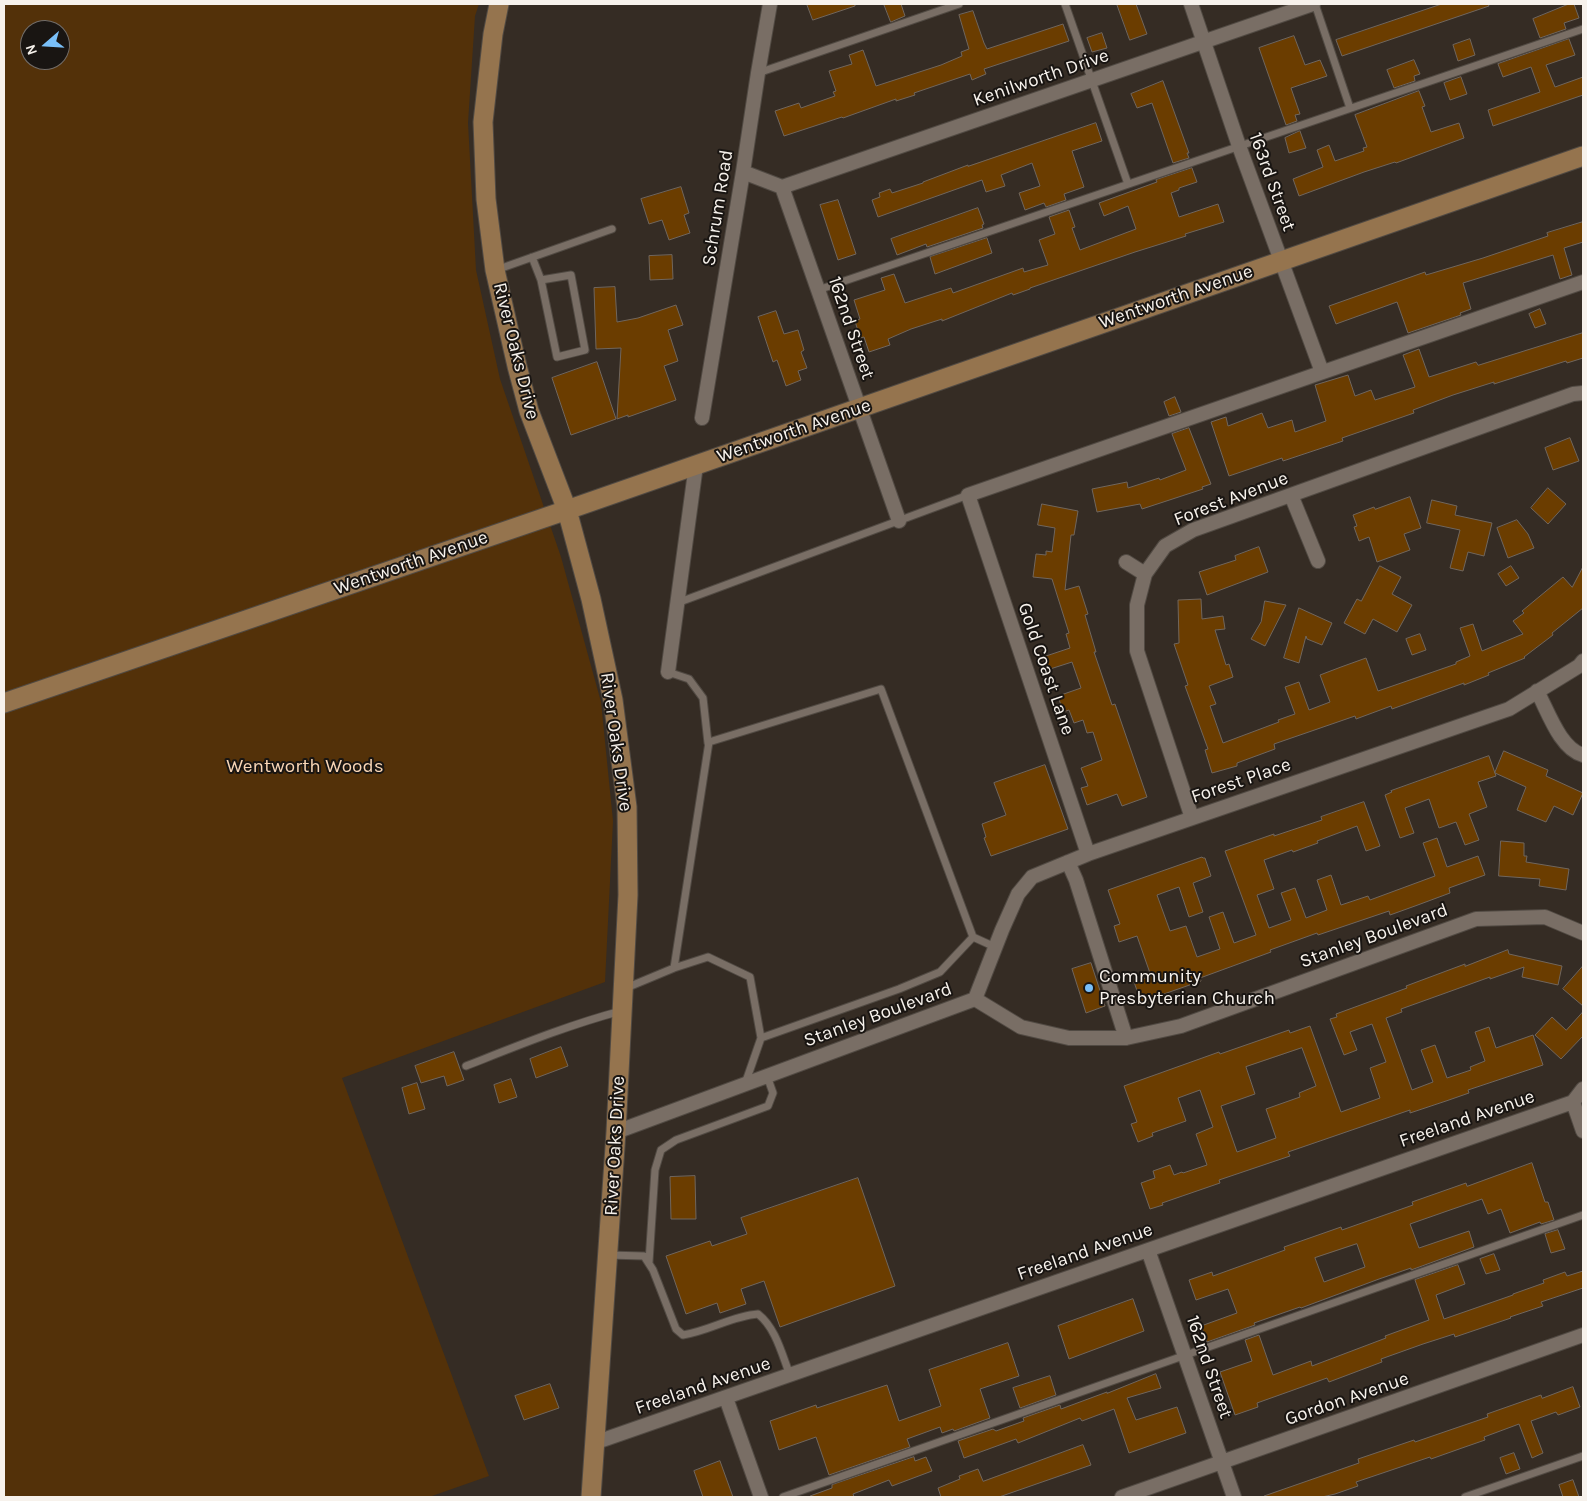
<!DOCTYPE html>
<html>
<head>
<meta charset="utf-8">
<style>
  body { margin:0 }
  #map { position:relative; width:1587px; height:1501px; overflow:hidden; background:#352c24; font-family:Karla,sans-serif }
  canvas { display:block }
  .frame { position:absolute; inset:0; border:5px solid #f7f2ec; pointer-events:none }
  .north { position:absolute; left:20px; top:20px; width:50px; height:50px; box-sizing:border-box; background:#191512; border:1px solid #726d69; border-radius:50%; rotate:251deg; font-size:14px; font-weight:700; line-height:20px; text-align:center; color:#f7f2ec }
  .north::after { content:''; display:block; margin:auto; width:18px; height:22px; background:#79bff8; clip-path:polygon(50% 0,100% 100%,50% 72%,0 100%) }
</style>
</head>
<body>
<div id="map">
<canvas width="1587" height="1501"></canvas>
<div class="frame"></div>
<div class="north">N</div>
</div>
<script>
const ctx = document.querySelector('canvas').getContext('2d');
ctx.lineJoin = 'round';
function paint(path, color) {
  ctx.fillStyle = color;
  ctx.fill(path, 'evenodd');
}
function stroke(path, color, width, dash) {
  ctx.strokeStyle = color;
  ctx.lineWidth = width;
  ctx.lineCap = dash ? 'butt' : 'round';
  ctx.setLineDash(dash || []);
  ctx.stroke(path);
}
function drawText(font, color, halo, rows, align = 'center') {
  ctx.font = font + ' Karla,sans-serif';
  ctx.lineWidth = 4;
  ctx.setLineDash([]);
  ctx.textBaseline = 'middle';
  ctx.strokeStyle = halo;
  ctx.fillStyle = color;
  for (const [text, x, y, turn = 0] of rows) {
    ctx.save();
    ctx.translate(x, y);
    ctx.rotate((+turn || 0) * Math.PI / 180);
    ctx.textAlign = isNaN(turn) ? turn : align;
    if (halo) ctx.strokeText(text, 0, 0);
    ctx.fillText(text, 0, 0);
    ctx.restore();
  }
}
paint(new Path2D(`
  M 4,4 L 479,4 L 475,16 L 468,123 L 476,270 L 500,379 L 561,557 L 601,702 L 613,821 L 605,982 L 342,1078 L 489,1476 L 429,1497 L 4,1497 ZM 30,30 L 60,30 L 60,60 L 30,60 Z`), '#533109');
const building = new Path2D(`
  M 807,4 L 855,4 L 855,6 L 813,20 Z
  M 884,4 L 901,4 L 905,16 L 891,22 Z
  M 1117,4 L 1136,4 L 1147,34 L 1130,40 Z
  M 1442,4 L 1488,4 L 1489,6 L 1342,56 L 1336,40 Z
  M 1569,4 L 1574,4 L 1579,18 L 1564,23 L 1566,29 L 1540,38 L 1533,19 Z
  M 973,11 L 984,43 L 987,49 L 1063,24 L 1069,41 L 984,69 L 986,74 L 972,80 L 970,74 L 914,93 L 915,95 L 896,101 L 896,99 L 843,118 L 842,117 L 784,136 L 775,111 L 799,103 L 801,108 L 835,96 L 833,92 L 836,91 L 829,71 L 852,64 L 849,55 L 863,50 L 876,86 L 941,65 L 962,56 L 961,52 L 969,49 L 959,15 Z
  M 1102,33 L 1107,48 L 1092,52 L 1087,38 Z
  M 1294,36 L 1305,65 L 1320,60 L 1327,76 L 1291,88 L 1300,114 L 1295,115 L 1297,121 L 1286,125 L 1259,48 Z
  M 1470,39 L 1475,55 L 1458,61 L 1453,45 Z
  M 1569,39 L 1575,55 L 1546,65 L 1555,87 L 1583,77 L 1583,95 L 1493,126 L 1488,110 L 1540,92 L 1531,67 L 1503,77 L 1498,64 Z
  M 1414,60 L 1420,74 L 1414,76 L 1415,81 L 1394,88 L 1387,70 Z
  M 1461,77 L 1467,94 L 1450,100 L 1444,83 Z
  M 1163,81 L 1189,153 L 1187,153 L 1189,158 L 1173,163 L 1152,103 L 1137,108 L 1131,94 Z
  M 1419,91 L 1425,106 L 1422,107 L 1431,132 L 1459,123 L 1464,138 L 1396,163 L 1395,162 L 1364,172 L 1299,196 L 1293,179 L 1323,167 L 1317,150 L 1329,145 L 1335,161 L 1364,151 L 1363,148 L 1367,147 L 1355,115 Z
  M 1096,123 L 1102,141 L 1072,151 L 1084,187 L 1064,194 L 1066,200 L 1046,207 L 1044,203 L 1025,210 L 1019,193 L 1040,186 L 1032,163 L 1001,175 L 1005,186 L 986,192 L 982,180 L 878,217 L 872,200 L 880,197 L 879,193 L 890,189 L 892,193 L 923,183 L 923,182 L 968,165 L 968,166 Z
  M 1300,131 L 1306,148 L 1289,153 L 1285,138 Z
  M 1192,168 L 1197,182 L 1179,188 L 1179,190 L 1171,193 L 1179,217 L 1218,204 L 1224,222 L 1185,234 L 1186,236 L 1167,242 L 1135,252 L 1030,288 L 1030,289 L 1013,295 L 1012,293 L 942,321 L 942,319 L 911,329 L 888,339 L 890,345 L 869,352 L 864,337 L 860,338 L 855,321 L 860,319 L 854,300 L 885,290 L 881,278 L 894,274 L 905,303 L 951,288 L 953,293 L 1023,268 L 1024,272 L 1048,265 L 1039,240 L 1055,234 L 1049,217 L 1069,210 L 1075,227 L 1072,228 L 1080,250 L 1136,229 L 1128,206 L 1104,216 L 1099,203 L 1157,182 L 1156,180 Z
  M 681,187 L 689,213 L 684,215 L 690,233 L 669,240 L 662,220 L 649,224 L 641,199 Z
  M 838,200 L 856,254 L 838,260 L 820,205 Z
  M 978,208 L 984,224 L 982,225 L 983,228 L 927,247 L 926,244 L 897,255 L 891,239 Z
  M 1583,222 L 1583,242 L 1564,248 L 1572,275 L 1560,279 L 1553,255 L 1463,283 L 1471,309 L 1460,313 L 1461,315 L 1408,333 L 1397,302 L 1336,324 L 1329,306 L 1425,272 L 1426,275 L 1483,258 L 1548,236 L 1547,233 Z
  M 987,238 L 992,253 L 935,274 L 930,257 Z
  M 672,255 L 673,279 L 650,280 L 649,256 Z
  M 615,287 L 617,322 L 638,318 L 676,305 L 683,325 L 668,330 L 678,361 L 664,366 L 676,400 L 628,417 L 628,415 L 617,419 L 621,348 L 596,349 L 594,288 Z
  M 1540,309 L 1546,324 L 1535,328 L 1529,314 Z
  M 776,311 L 784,334 L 798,330 L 804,350 L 801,352 L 807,368 L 798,371 L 801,380 L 786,386 L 777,360 L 773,362 L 758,317 Z
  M 1583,333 L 1583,358 L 1567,363 L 1566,361 L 1494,384 L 1494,382 L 1453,395 L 1413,410 L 1414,413 L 1342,438 L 1343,441 L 1283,461 L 1282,458 L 1229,476 L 1211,422 L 1226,417 L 1228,426 L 1262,413 L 1268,428 L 1292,420 L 1295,432 L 1326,421 L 1315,385 L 1348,375 L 1355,396 L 1371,390 L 1375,400 L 1415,387 L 1403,355 L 1419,349 L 1429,377 L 1476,362 L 1478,365 Z
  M 597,362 L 616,419 L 571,435 L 552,378 Z
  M 1175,397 L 1181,412 L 1169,416 L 1164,402 Z
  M 1189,428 L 1211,484 L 1202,487 L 1203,489 L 1142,509 L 1140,504 L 1097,512 L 1092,489 L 1127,482 L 1128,488 L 1159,478 L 1160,480 L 1186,470 L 1172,434 Z
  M 1570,438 L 1579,461 L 1553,470 L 1545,448 Z
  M 1548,488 L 1566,504 L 1548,524 L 1531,508 Z
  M 1410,497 L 1421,528 L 1404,534 L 1410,550 L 1377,562 L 1369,537 L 1359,541 L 1354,527 L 1357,526 L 1353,515 L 1374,507 L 1375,509 Z
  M 1432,500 L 1457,506 L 1455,515 L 1492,523 L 1484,556 L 1468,552 L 1463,571 L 1450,568 L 1460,530 L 1427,523 Z
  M 1042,504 L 1078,511 L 1074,535 L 1071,535 L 1065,590 L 1079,586 L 1088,614 L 1085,615 L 1096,652 L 1094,652 L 1112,705 L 1115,704 L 1147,797 L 1122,806 L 1117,794 L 1087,805 L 1081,788 L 1088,786 L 1081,768 L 1102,760 L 1093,732 L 1087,733 L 1083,720 L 1074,723 L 1069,710 L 1063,712 L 1058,696 L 1081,688 L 1072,662 L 1047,670 L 1043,657 L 1070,648 L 1066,634 L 1069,633 L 1052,579 L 1033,577 L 1036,554 L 1046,555 L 1046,551 L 1052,552 L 1055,528 L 1038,525 Z
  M 1517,520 L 1528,534 L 1534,548 L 1508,558 L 1497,528 Z
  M 1259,547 L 1268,572 L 1207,595 L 1199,572 L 1236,560 L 1235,556 Z
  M 1380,566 L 1401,577 L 1392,594 L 1412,605 L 1397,632 L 1373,619 L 1365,634 L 1344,623 L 1357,599 L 1361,601 Z
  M 1511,566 L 1519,578 L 1506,586 L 1498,574 Z
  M 1583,567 L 1583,608 L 1552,633 L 1553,635 L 1524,657 L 1525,658 L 1488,673 L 1489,675 L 1464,685 L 1464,683 L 1392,709 L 1391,706 L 1356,719 L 1355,716 L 1274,744 L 1275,749 L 1237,763 L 1237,766 L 1212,773 L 1205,750 L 1208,749 L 1185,686 L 1188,685 L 1174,644 L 1179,643 L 1178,600 L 1201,599 L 1202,619 L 1223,616 L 1225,629 L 1215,630 L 1226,665 L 1229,664 L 1233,677 L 1209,686 L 1216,704 L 1210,706 L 1223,743 L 1279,722 L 1278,720 L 1295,714 L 1285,687 L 1299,682 L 1309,710 L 1330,702 L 1320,675 L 1341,667 L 1366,658 L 1378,691 L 1456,664 L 1456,662 L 1470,656 L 1460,628 L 1473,624 L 1482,651 L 1523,634 L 1513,621 L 1524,613 L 1522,611 L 1563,577 L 1572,587 Z
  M 1265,601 L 1286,605 L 1265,646 L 1251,639 L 1261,622 Z
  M 1299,608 L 1332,623 L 1322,645 L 1307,639 L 1306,636 L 1299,663 L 1284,658 Z
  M 1420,634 L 1426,650 L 1412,655 L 1406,639 Z
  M 1504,751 L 1548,770 L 1546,776 L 1583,793 L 1573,815 L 1554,806 L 1546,822 L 1517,810 L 1526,787 L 1495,773 Z
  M 1489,756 L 1496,776 L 1478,782 L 1487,807 L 1469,814 L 1479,840 L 1465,845 L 1456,822 L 1439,828 L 1429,799 L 1405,808 L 1414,833 L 1400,838 L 1385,795 L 1392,792 L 1391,791 Z
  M 1045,765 L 1068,829 L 991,856 L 984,838 L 986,837 L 982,824 L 1006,815 L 994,783 Z
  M 1364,802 L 1380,846 L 1366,851 L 1357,826 L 1317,841 L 1318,843 L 1293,852 L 1292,850 L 1264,860 L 1274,889 L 1257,895 L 1269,928 L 1291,920 L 1281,893 L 1295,888 L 1306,918 L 1327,910 L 1317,880 L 1331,875 L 1341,905 L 1368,896 L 1370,900 L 1435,876 L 1423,843 L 1437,838 L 1447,867 L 1478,856 L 1485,875 L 1449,888 L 1450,893 L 1415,906 L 1390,915 L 1389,911 L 1318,935 L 1317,933 L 1270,950 L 1271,952 L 1200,978 L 1201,981 L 1141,1002 L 1134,982 L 1151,976 L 1137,936 L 1119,942 L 1114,926 L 1120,924 L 1108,890 L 1202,857 L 1203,858 L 1205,858 L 1211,876 L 1193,883 L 1203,912 L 1189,917 L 1179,887 L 1157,895 L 1170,931 L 1186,926 L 1197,957 L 1220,949 L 1209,917 L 1223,912 L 1234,943 L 1256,935 L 1225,851 L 1274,834 L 1274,836 L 1322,820 L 1321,817 Z
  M 1501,841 L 1524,843 L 1524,856 L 1527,856 L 1526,862 L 1569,869 L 1566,890 L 1539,886 L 1540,879 L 1499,876 Z
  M 1508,950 L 1509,954 L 1562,966 L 1558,985 L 1522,977 L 1524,967 L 1490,979 L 1490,977 L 1401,1009 L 1402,1012 L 1386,1018 L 1412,1090 L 1433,1082 L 1421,1050 L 1435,1045 L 1447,1078 L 1471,1070 L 1470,1067 L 1485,1061 L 1475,1032 L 1489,1027 L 1496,1048 L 1533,1035 L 1543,1065 L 1468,1090 L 1469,1093 L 1446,1101 L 1410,1113 L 1410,1110 L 1288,1152 L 1290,1156 L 1219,1180 L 1220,1183 L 1162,1203 L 1163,1205 L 1150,1209 L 1141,1183 L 1155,1178 L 1153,1171 L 1170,1165 L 1174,1175 L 1182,1172 L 1183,1173 L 1207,1165 L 1196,1134 L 1213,1127 L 1200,1090 L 1178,1098 L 1186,1121 L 1152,1133 L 1153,1136 L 1138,1142 L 1131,1124 L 1137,1122 L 1124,1086 L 1219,1052 L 1220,1054 L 1289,1030 L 1290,1033 L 1310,1026 L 1341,1112 L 1355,1107 L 1380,1098 L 1370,1068 L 1386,1062 L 1372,1024 L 1350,1032 L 1357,1050 L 1344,1055 L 1330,1019 L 1337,1017 L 1336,1014 L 1407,988 L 1406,986 L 1465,964 L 1465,966 ZM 1302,1048 L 1316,1086 L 1299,1093 L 1300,1097 L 1266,1109 L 1276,1138 L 1237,1152 L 1221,1106 L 1255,1094 L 1246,1067 Z
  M 1091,963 L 1105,1006 L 1086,1013 L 1072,969 Z
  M 1583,966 L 1583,1006 L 1563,989 Z
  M 1583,1012 L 1583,1036 L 1561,1059 L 1535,1035 L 1552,1017 L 1566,1030 Z
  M 561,1047 L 568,1066 L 536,1078 L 530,1059 Z
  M 454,1052 L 464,1080 L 447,1086 L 444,1076 L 421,1083 L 415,1066 Z
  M 511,1079 L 517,1097 L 499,1103 L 494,1085 Z
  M 417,1083 L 425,1109 L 409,1114 L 402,1088 Z
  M 1532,1163 L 1545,1202 L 1548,1202 L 1554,1220 L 1541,1224 L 1540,1222 L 1510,1233 L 1501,1209 L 1488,1214 L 1482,1199 L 1450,1210 L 1410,1224 L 1419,1248 L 1469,1231 L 1474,1247 L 1411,1270 L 1411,1268 L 1379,1279 L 1301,1308 L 1300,1307 L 1254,1323 L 1255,1325 L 1207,1342 L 1201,1326 L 1237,1313 L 1228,1289 L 1196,1300 L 1189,1280 L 1212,1272 L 1213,1276 L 1285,1250 L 1284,1247 L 1341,1227 L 1342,1230 L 1413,1205 L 1412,1202 L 1466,1183 L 1467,1186 ZM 1357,1244 L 1365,1267 L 1324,1282 L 1315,1258 Z
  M 695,1176 L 696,1219 L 671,1219 L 670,1177 Z
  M 858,1178 L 895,1286 L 780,1327 L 764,1281 L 741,1289 L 746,1304 L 720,1313 L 717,1303 L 686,1314 L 666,1256 L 710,1241 L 712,1246 L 747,1234 L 741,1218 Z
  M 1558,1230 L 1565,1249 L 1551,1253 L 1545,1234 Z
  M 1494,1254 L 1500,1270 L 1486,1274 L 1480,1259 Z
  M 1458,1265 L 1465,1284 L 1436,1295 L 1444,1319 L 1513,1295 L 1513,1294 L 1544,1283 L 1543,1280 L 1565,1272 L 1567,1276 L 1583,1271 L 1583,1288 L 1541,1302 L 1543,1306 L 1510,1317 L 1511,1318 L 1455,1337 L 1454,1334 L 1423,1344 L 1381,1359 L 1382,1362 L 1329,1382 L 1327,1378 L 1257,1403 L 1258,1407 L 1235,1415 L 1220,1372 L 1252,1361 L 1245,1340 L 1259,1335 L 1273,1375 L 1311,1361 L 1312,1366 L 1386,1338 L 1385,1336 L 1429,1320 L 1415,1280 Z
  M 1133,1299 L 1144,1331 L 1069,1359 L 1058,1326 Z
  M 1008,1343 L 1019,1376 L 980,1389 L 990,1418 L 954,1431 L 953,1429 L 942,1433 L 940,1427 L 907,1439 L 910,1447 L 829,1475 L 816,1437 L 779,1450 L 770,1421 L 816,1405 L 817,1408 L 887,1385 L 899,1421 L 941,1406 L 929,1370 Z
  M 1156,1374 L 1161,1388 L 1127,1398 L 1136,1420 L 1177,1407 L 1186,1433 L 1129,1453 L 1114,1409 L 1082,1421 L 1080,1418 L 1018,1443 L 1016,1439 L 964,1458 L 958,1441 L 993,1429 L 996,1431 L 1024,1421 L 1023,1418 L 1060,1405 L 1061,1409 L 1107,1392 L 1107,1393 Z
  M 1050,1376 L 1056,1395 L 1020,1408 L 1013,1388 Z
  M 550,1384 L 559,1408 L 524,1420 L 515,1396 Z
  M 1573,1387 L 1580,1407 L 1558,1415 L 1556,1412 L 1531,1421 L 1543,1453 L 1532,1458 L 1519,1424 L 1484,1437 L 1485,1440 L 1462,1448 L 1431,1459 L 1430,1457 L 1356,1482 L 1358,1486 L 1335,1494 L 1322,1497 L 1264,1497 L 1264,1496 L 1359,1463 L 1358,1459 L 1414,1440 L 1415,1442 L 1447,1431 L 1488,1417 L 1487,1414 L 1541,1395 L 1542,1398 Z
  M 1083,1445 L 1091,1465 L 999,1497 L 941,1497 L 938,1488 L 960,1479 L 959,1476 L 978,1469 L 983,1481 Z
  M 1514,1453 L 1520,1469 L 1506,1474 L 1500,1458 Z
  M 914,1457 L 915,1461 L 926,1457 L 932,1471 L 892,1486 L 889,1480 L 853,1494 L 854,1497 L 810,1497 L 810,1496 L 832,1488 L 832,1485 Z
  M 720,1461 L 733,1497 L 703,1497 L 694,1471 Z
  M 1573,1480 L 1579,1497 L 1563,1497 L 1559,1485 Z`);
paint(building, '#6b3d00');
stroke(building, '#70665d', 1);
const lane = new Path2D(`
  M 1065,4 L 1128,184
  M 1315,4 L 1350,108
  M 758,73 L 959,4
  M 532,257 L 541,280 L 557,357 L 585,350 L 571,275 L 541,280
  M 496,270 L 612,229
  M 818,290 L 1583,29
  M 677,603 L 968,495
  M 668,672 L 689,679 L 703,698 L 708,743
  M 674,968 L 708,957 L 750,977 L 761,1038
  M 626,988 L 674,968 L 709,742 L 881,689 L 973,937 L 995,947
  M 466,1066 C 517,1046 568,1025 621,1011
  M 745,1084 L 761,1038 L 899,989 L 940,972 L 973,937
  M 608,1255 L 644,1256 L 653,1270 L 676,1329 L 683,1335 C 709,1331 732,1316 758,1314 C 776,1328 782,1355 790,1375
  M 649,1262 L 655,1170 L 661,1150 L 676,1140 L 768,1106 L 773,1093 L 767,1076
  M 783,1497 L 1583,1215
  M 1465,1497 L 1583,1456`);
const street = new Path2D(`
  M 1191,4 L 1239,146 L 1322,372
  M 743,172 L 782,187 L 899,521
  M 782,187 L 1313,4
  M 702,418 L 743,172 L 758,73 L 770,4
  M 1291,495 L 1318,561
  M 1126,562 L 1145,574
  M 668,672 L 696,465
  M 1537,691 C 1548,711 1560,749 1583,755
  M 1192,818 L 1137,651 L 1137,605 L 1145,574 L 1165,546 L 1193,530 L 1573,394 L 1583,393
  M 1088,854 L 968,495 L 1583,282
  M 1068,862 L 1076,880 L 1126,1038
  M 975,999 L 1002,930 L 1018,894 L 1032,877 L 1088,854 L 1509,709 L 1579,666 L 1583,661
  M 1573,1102 L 1583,1131
  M 616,1132 L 975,999 L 1021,1027 L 1069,1038 L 1126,1038 L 1181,1026 L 1476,919 L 1545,917 L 1583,933
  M 1148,1250 L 1234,1497
  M 726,1398 L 761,1497
  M 594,1443 L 1573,1102 L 1583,1089
  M 1122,1497 L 1583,1335`);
const secondary = new Path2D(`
  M 499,4 L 493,34 L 483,122 L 486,199 L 495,270 L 517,366 L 529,411 L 567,510 L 591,599 L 613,700 L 627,807 L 628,895 L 616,1132 L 591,1497
  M 4,703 L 567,510 L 1583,156`);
stroke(lane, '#514a43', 9);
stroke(street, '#514a43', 16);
stroke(secondary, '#514a43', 21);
stroke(lane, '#796e65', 7);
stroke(street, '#796e65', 14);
stroke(secondary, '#95744e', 19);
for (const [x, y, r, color] of [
  [1089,988,5,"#79bff8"]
]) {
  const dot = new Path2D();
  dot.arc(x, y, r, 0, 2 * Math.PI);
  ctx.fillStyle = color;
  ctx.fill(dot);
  stroke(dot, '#191512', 2);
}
drawText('19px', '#f7f2ec', '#191512', [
  ["Kenilworth Drive",1041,78,-19],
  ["163rd Street",1272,182,70],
  ["Schrum Road",718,208,-81],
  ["Wentworth Avenue",1176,297,-19],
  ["162nd Street",851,328,71],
  ["River Oaks Drive",516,351,76],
  ["Wentworth Avenue",794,431,-19],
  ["Forest Avenue",1231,499,-21],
  ["Wentworth Avenue",411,563,-19],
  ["Gold Coast Lane",1046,669,71],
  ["River Oaks Drive",616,742,82],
  ["Forest Place",1241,781,-19],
  ["Stanley Boulevard",1374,936,-20],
  ["Stanley Boulevard",878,1015,-20],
  ["Freeland Avenue",1467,1119,-19],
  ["River Oaks Drive",615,1146,-87],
  ["Freeland Avenue",1085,1252,-19],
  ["162nd Street",1209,1367,71],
  ["Freeland Avenue",703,1386,-19],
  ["Gordon Avenue",1347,1399,-19]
]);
drawText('19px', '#f9d6b6', '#191512', [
  ["Wentworth Woods",305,767]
]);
drawText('19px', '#f7f2ec', '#191512', [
  ["Community",1099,977],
  ["Presbyterian Church",1099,999]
], 'left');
</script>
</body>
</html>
